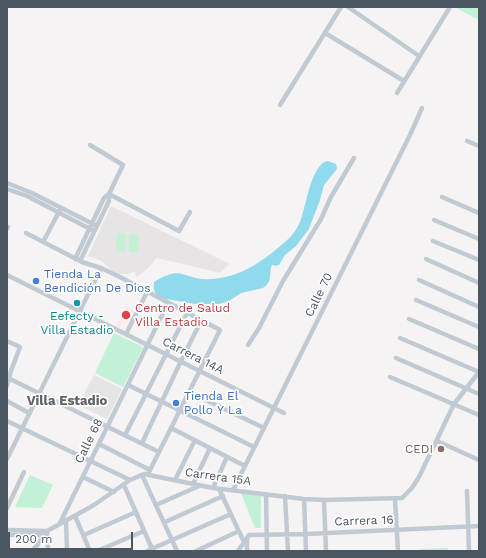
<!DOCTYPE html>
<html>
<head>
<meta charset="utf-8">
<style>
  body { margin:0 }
  #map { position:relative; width:486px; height:558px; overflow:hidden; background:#f5f3f3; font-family:"Work Sans",sans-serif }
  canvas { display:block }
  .frame { position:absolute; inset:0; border:8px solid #4a5661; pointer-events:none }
  .scale { position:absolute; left:8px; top:532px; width:125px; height:18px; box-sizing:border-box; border:2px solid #4a5661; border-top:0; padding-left:5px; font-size:12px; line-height:14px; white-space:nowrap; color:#4a5661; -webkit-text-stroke:3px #fff; paint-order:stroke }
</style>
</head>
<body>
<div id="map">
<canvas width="486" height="558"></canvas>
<div class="frame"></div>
<div class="scale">200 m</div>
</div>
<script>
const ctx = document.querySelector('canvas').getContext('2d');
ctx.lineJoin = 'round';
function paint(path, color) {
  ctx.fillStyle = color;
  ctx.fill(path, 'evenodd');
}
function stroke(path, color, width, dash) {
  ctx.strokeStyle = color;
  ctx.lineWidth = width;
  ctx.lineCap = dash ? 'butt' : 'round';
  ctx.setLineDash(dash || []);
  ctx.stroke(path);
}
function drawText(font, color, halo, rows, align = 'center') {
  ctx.font = font + ' "Work Sans",sans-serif';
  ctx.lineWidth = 3.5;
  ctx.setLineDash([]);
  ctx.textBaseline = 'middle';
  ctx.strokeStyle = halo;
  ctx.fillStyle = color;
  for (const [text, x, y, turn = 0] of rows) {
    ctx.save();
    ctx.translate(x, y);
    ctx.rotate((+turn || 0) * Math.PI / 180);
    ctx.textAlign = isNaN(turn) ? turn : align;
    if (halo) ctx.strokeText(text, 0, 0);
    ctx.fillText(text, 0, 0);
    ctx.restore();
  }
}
paint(new Path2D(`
  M 111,206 L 230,264 L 220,273 L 157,258 L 144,272 L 136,277 L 135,271 L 128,274 L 119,274 L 111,270 L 102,261 L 88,256 Z
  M 94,375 L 122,389 L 107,419 L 78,405 Z`), '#e6e4e5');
paint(new Path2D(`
  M 126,306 L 133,310 L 127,323 L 123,322 L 120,328 L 116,327 Z`), '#fce8e6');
paint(new Path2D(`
  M 454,7 L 476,7 L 479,9 L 479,20 Z
  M 117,233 L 126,234 L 125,252 L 116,251 Z
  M 129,234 L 139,234 L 138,252 L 129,252 Z
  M 114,333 L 143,347 L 123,387 L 95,373 Z
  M 30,475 L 53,485 L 42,508 L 15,507 Z
  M 241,493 L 261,494 L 261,528 L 255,528 Z
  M 448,548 L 448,551 L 420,551 L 420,549 Z`), '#c3f1d5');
paint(new Path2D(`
  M 328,161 L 336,164 L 337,169 L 324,185 L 320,200 L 309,229 L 296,246 L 285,255 L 279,265 L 275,266 L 274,265 L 272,265 C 268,275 274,280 263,288 L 241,293 L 229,301 L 219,304 L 195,304 L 161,298 C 154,293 153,290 154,282 C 184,263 183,281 211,279 C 240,278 265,260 286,241 C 292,236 297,229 300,222 C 306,208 311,163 328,161 Z`), '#90daee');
stroke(new Path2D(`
  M 348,7 L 419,56
  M 325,33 L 404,81
  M 397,93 L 450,7
  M 280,105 L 341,7
  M 467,141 L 479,146
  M 7,183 L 32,193 L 97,226
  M 7,189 L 27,196 L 94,231
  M 109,194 L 179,231 L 190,212
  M 442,197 L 479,213
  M 434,220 L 479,239
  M 7,229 L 8,227
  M 26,233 L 82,262 L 101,268 L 118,276 L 220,330 L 148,474
  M 433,241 L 479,260
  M 43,242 L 60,210
  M 75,259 L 104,198 L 109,194 L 123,165 L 90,145
  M 426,259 L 479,283
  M 80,261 L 109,201 L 109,194
  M 7,275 L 284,413
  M 419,280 L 479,307
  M 416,300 L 479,327
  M 409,319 L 479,349
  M 126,334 L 147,292
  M 400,338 L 479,372
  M 7,341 L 20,347 L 11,371 L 7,386
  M 248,345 L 259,328 L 283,281 L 321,219 L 331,197 L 354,158
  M 396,358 L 479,394
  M 390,377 L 479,415
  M 8,378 L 159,452
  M 128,385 L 254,447
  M 189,392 L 264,428
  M 7,401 L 29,413
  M 7,421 L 130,480
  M 171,428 L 245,466
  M 125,435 L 187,313
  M 437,441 L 479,460
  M 142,443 L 181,361 L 201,321
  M 99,444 L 150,470
  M 7,459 L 101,268
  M 142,475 L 177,551
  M 83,477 L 114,492
  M 175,480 L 195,440
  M 193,484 L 210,448
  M 124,485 L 153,551
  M 213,488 L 227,457
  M 219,489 L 244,542
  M 233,490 L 410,135 L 422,108
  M 467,491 L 469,551
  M 266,494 L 267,551
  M 285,496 L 288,551
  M 304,499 L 306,551
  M 395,499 L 398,551
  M 324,500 L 326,551
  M 156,505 L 199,486
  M 7,508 L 24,472
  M 75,516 L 90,551
  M 66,520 L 67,551
  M 165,522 L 223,496
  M 60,523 L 168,303
  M 7,530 L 47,531
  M 47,531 L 48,551
  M 7,535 L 40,535 L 94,505 L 130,480 L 144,474 L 213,488 L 304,499 L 324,500 L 402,498 L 412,488 L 419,477 L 454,404 L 479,372
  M 84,535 L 136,512
  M 247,539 L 247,551
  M 32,551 L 39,543 L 46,532
  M 97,551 L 144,531
  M 147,551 L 231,514
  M 196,551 L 239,531
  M 238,551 L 249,535 L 306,534 L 479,526`), '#c1cad2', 4.5);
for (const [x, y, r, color] of [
  [36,281,4,"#3f7fe0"],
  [77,303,4,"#0f9aa8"],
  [126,315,5,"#e0444e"],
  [176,403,4,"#3f7fe0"],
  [441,449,4,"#8d6e63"]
]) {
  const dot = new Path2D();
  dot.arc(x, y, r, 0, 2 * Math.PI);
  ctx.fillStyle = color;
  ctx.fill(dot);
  stroke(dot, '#fff', 1.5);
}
drawText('12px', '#366cbe', '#fff', [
  ["Tienda La",44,274],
  ["Bendición De Dios",44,288],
  ["Tienda El",184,396],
  ["Pollo Y La",184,410]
], 'left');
drawText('12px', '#4a5661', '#fff', [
  ["Calle 70",319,295,-64],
  ["Carrera 14A",193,356,27],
  ["Calle 68",89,441,-64],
  ["Carrera 15A",218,477,8],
  ["Carrera 16",364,521,-2]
]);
drawText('12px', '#be3a42', '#fff', [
  ["Centro de Salud",135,308],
  ["Villa Estadio",135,322]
], 'left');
drawText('12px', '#0d838f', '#fff', [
  ["Eefecty -",77,316],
  ["Villa Estadio",77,330]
]);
drawText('12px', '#785e54', '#fff', [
  ["CEDI",433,449]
], 'right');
drawText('bold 13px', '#5f6368', '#fff', [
  ["Villa Estadio",67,401]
]);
</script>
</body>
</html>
